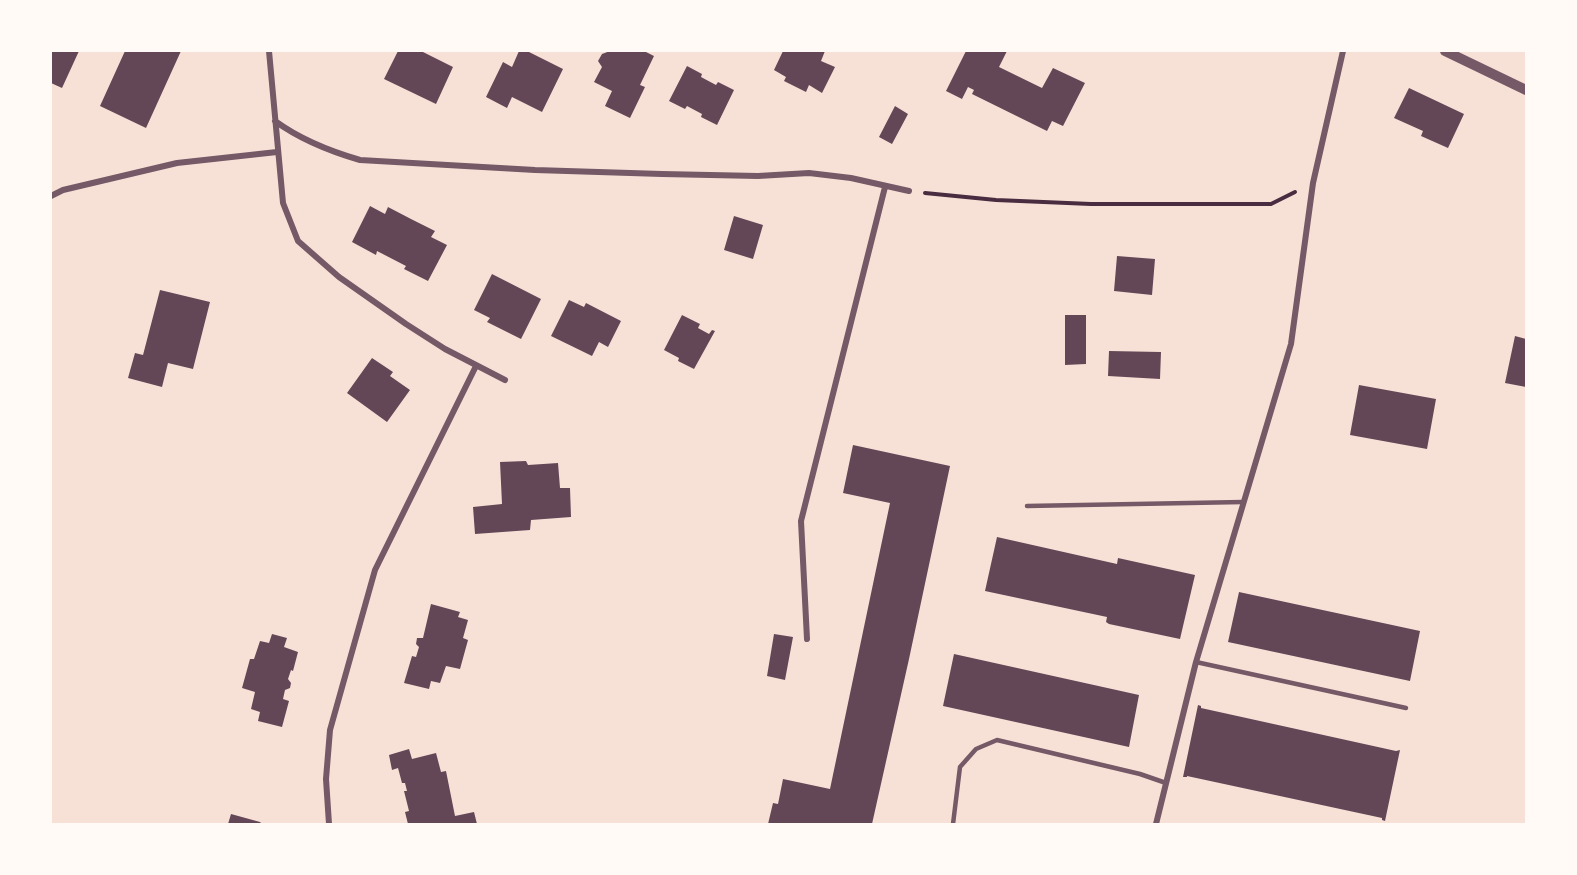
<!DOCTYPE html>
<html>
<head>
<meta charset="utf-8">
<style>
  body { margin:0 }
  #map { position:relative; width:1577px; height:875px; overflow:hidden; background:#f7e1d7; font-family:Mulish,sans-serif }
  canvas { display:block }
  .frame { position:absolute; inset:0; border:52px solid #fffaf5; pointer-events:none }
</style>
</head>
<body>
<div id="map">
<canvas width="1577" height="875"></canvas>
<div class="frame"></div>
</div>
<script>
const ctx = document.querySelector('canvas').getContext('2d');
ctx.lineJoin = 'round';
function paint(path, color) {
  ctx.fillStyle = color;
  ctx.fill(path, 'evenodd');
}
function stroke(path, color, width, dash) {
  ctx.strokeStyle = color;
  ctx.lineWidth = width;
  ctx.lineCap = dash ? 'butt' : 'round';
  ctx.setLineDash(dash || []);
  ctx.stroke(path);
}
paint(new Path2D(`
  M 51,51 L 79,51 L 62,88 L 51,83 Z
  M 125,51 L 181,51 L 146,128 L 100,106 Z
  M 398,51 L 421,51 L 453,67 L 436,104 L 384,79 Z
  M 519,51 L 527,51 L 563,69 L 542,112 L 512,97 L 507,108 L 486,97 L 503,62 L 512,67 Z
  M 610,51 L 644,51 L 654,56 L 640,85 L 645,87 L 630,118 L 605,106 L 612,91 L 594,82 L 602,67 L 598,61 L 602,54 Z
  M 783,51 L 825,51 L 821,61 L 835,67 L 822,93 L 809,85 L 806,92 L 784,81 L 786,77 L 774,70 Z
  M 966,51 L 1007,51 L 999,67 L 1042,88 L 1053,68 L 1085,83 L 1063,126 L 1052,121 L 1047,131 L 972,94 L 974,90 L 968,87 L 962,99 L 946,91 Z
  M 687,66 L 702,74 L 701,77 L 716,85 L 718,82 L 734,90 L 717,125 L 701,117 L 702,114 L 687,106 L 685,109 L 669,101 Z
  M 1409,88 L 1464,114 L 1448,148 L 1421,136 L 1423,131 L 1394,118 Z
  M 895,106 L 908,114 L 892,144 L 879,137 Z
  M 370,206 L 385,214 L 388,207 L 411,219 L 435,231 L 431,237 L 447,245 L 428,281 L 404,269 L 406,266 L 377,251 L 376,255 L 352,242 Z
  M 734,216 L 763,225 L 753,259 L 724,250 Z
  M 1117,256 L 1155,259 L 1152,295 L 1114,291 Z
  M 492,274 L 541,299 L 521,339 L 487,322 L 490,318 L 474,310 Z
  M 160,290 L 210,302 L 193,369 L 168,363 L 162,387 L 128,378 L 135,353 L 143,355 Z
  M 569,300 L 584,307 L 586,303 L 621,321 L 608,347 L 599,342 L 592,356 L 551,336 Z
  M 682,315 L 700,324 L 698,328 L 709,334 L 712,330 L 715,331 L 694,369 L 678,361 L 679,358 L 664,350 Z
  M 1065,315 L 1086,315 L 1086,364 L 1065,365 Z
  M 1515,336 L 1526,339 L 1526,387 L 1505,383 Z
  M 1109,351 L 1161,352 L 1160,379 L 1108,376 Z
  M 372,358 L 393,372 L 390,376 L 410,390 L 387,422 L 347,393 Z
  M 1359,385 L 1436,399 L 1427,449 L 1350,435 Z
  M 853,445 L 950,466 L 909,659 L 872,824 L 768,824 L 773,803 L 778,804 L 783,779 L 830,789 L 890,503 L 843,493 Z
  M 526,461 L 528,465 L 558,463 L 560,488 L 570,488 L 571,517 L 531,520 L 530,530 L 475,534 L 473,507 L 502,504 L 500,462 Z
  M 997,537 L 1117,564 L 1118,558 L 1195,575 L 1180,639 L 1109,624 L 1106,622 L 1107,617 L 985,591 Z
  M 1239,592 L 1420,631 L 1410,681 L 1228,642 Z
  M 431,604 L 460,612 L 458,617 L 468,620 L 463,638 L 468,640 L 460,669 L 446,666 L 440,683 L 431,681 L 429,689 L 404,683 L 412,656 L 416,657 L 419,647 L 416,644 L 417,638 L 423,638 Z
  M 272,634 L 287,638 L 284,647 L 298,652 L 293,671 L 291,670 L 288,679 L 291,683 L 290,688 L 285,690 L 283,699 L 289,701 L 282,727 L 258,721 L 260,712 L 251,709 L 255,692 L 242,688 L 250,659 L 254,659 L 260,641 L 269,643 Z
  M 774,634 L 793,637 L 785,680 L 767,676 Z
  M 954,654 L 1139,695 L 1129,747 L 943,706 Z
  M 1198,705 L 1201,706 L 1201,708 L 1396,751 L 1400,750 L 1385,821 L 1382,820 L 1382,818 L 1187,776 L 1187,777 L 1183,777 Z
  M 409,749 L 412,759 L 436,753 L 441,772 L 446,771 L 455,816 L 474,812 L 477,824 L 408,824 L 405,812 L 409,811 L 404,791 L 407,791 L 405,783 L 402,783 L 398,768 L 392,770 L 389,755 Z
  M 231,814 L 260,822 L 262,824 L 228,824 Z`), '#644757');
stroke(new Path2D(`
  M 925,193 L 996,200 L 1091,204 L 1271,204 L 1295,192`), '#4a2c40', 4);
stroke(new Path2D(`
  M 1027,506 L 1243,502
  M 1196,662 L 1406,708
  M 953,824 L 960,767 L 976,749 L 997,740 L 1140,774 L 1166,783`), '#755966', 4.5);
stroke(new Path2D(`
  M 269,51 L 283,203 L 298,241 L 339,277 L 406,324 L 445,349 L 505,380
  M 275,121 C 301,140 329,151 360,160 L 535,170 L 662,174 L 758,176 L 809,173 L 851,178 L 909,191
  M 51,196 L 63,190 L 177,163 L 277,152
  M 807,639 L 801,521 L 885,187
  M 329,824 L 326,779 L 330,730 L 375,570 L 476,366
  M 1156,824 L 1196,662 L 1291,344 L 1313,183 L 1343,51`), '#755966', 6);
stroke(new Path2D(`
  M 1445,51 L 1526,90`), '#755966', 10);
</script>
</body>
</html>
